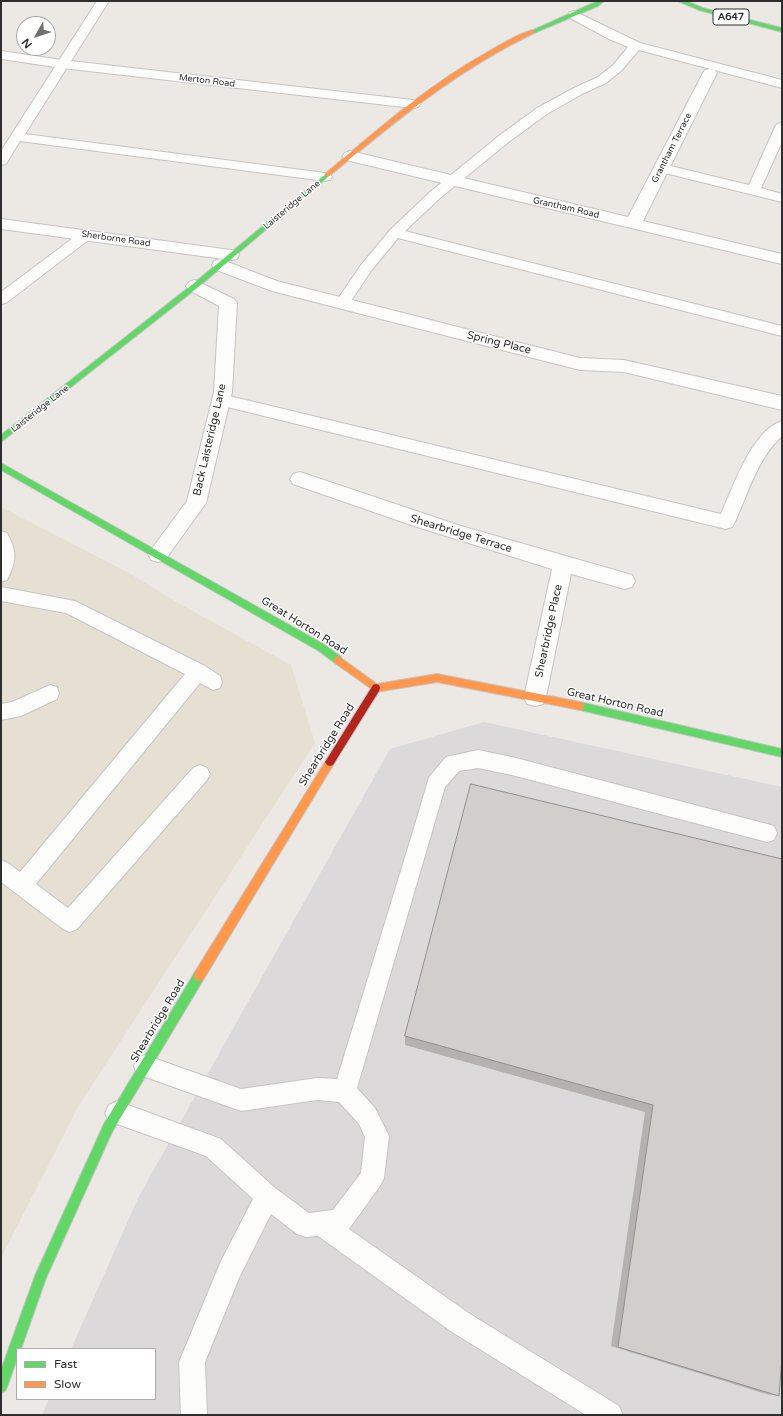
<!DOCTYPE html>
<html>
<head>
<meta charset="utf-8">
<style>
  body { margin:0 }
  #map { position:relative; width:783px; height:1416px; overflow:hidden; background:#ece8e4; font-family:"Varela Round",sans-serif }
  canvas { display:block }
  .frame { position:absolute; inset:0; border:2px solid #2e2e2e; pointer-events:none }
  .legend { position:absolute; left:16px; top:1348px; width:140px; height:52px; box-sizing:border-box; background:#fff; border:1px solid #ababab; margin:0; padding:5px 7px; list-style:none; font-size:12px; color:#2e2e2e }
  .legend li { display:flex; align-items:center; gap:8px; height:20px }
  .legend b { width:20px; border:1px solid #ababab }
  .north { position:absolute; left:16px; top:16px; width:40px; height:40px; box-sizing:border-box; background:#fff; border:1px solid #ababab; border-radius:50%; rotate:231deg; font-size:11px; font-weight:700; line-height:16px; text-align:center; color:#2e2e2e }
  .north::after { content:''; display:block; margin:auto; width:14px; height:18px; background:#706f6e; clip-path:polygon(50% 0,100% 100%,50% 72%,0 100%) }
</style>
</head>
<body>
<div id="map">
<canvas width="783" height="1416"></canvas>
<div class="frame"></div>
<ul class="legend">
<li><b style="height:5px;background:#63d668"></b>Fast</li>
<li><b style="height:5px;background:#ff974d"></b>Slow</li>
</ul>
<div class="north">N</div>
</div>
<script>
const ctx = document.querySelector('canvas').getContext('2d');
ctx.lineJoin = 'round';
function paint(path, color) {
  ctx.fillStyle = color;
  ctx.fill(path, 'evenodd');
}
function stroke(path, color, width, dash) {
  ctx.strokeStyle = color;
  ctx.lineWidth = width;
  ctx.lineCap = dash ? 'butt' : 'round';
  ctx.setLineDash(dash || []);
  ctx.stroke(path);
}
function drawText(font, color, halo, rows, align = 'center') {
  ctx.font = font + ' "Varela Round",sans-serif';
  ctx.lineWidth = 3;
  ctx.setLineDash([]);
  ctx.textBaseline = 'middle';
  ctx.strokeStyle = halo;
  ctx.fillStyle = color;
  for (const [text, x, y, turn = 0] of rows) {
    ctx.save();
    ctx.translate(x, y);
    ctx.rotate((+turn || 0) * Math.PI / 180);
    ctx.textAlign = isNaN(turn) ? turn : align;
    if (halo) ctx.strokeText(text, 0, 0);
    ctx.fillText(text, 0, 0);
    ctx.restore();
  }
}
paint(new Path2D(`
  M 484,722 L 782,787 L 782,1415 L 42,1415 L 49,1399 L 155,1399 L 155,1349 L 71,1349 L 139,1196 L 390,749 Z`), '#dcd9db');
paint(new Path2D(`
  M 1,507 L 129,573 L 180,604 L 291,665 L 315,743 L 79,1105 L 1,1258 Z`), '#e6e0d3');
const lane = new Path2D(`
  M 97,1 L 109,1 L 25,134 L 325,173 L 330,174 L 332,177 L 330,180 L 325,181 L 20,141 L 6,164 L 1,165 L 1,151 Z
  M 574,11 L 640,43 L 782,80 L 782,88 L 639,50 L 621,71 L 606,83 L 582,94 L 547,114 L 510,141 L 440,198 L 405,231 L 782,326 L 782,336 L 398,238 L 371,271 L 347,307 L 342,308 L 337,307 L 335,303 L 361,265 L 390,230 L 430,192 L 500,135 L 537,108 L 574,88 L 598,77 L 613,65 L 628,47 L 609,39 L 570,18 L 568,15 L 570,12 Z
  M 782,123 L 782,142 L 761,188 L 782,194 L 782,202 L 657,171 L 655,168 L 657,165 L 662,164 L 749,185 L 775,127 L 777,124 Z
  M 86,230 L 91,232 L 93,235 L 91,238 L 6,303 L 1,304 L 1,292 L 81,232 Z
  M 221,394 L 721,514 C 733,487 752,430 782,421 L 782,436 C 758,458 748,493 735,522 L 732,527 L 726,529 L 215,404 L 213,400 L 215,396 Z
  M 1,531 L 7,533 C 17,551 17,561 7,580 L 1,582 Z
  M 1,587 L 75,601 L 205,666 L 220,676 L 222,682 L 220,688 L 213,690 L 200,683 L 36,884 L 68,908 L 193,768 L 200,765 L 207,768 L 210,774 L 207,780 L 77,929 L 70,932 L 63,929 L 1,882 L 1,860 L 8,863 L 20,872 L 185,674 L 66,613 L 1,601 Z
  M 50,685 L 57,687 L 59,693 L 57,699 L 21,716 L 1,720 L 1,704 L 12,702 Z
  M 478,750 L 512,757 L 767,824 L 774,826 L 777,833 L 774,840 L 767,842 L 512,775 L 478,768 L 459,771 L 445,787 L 357,1088 L 375,1108 L 389,1136 L 384,1178 L 380,1186 L 349,1229 L 470,1314 L 619,1406 L 623,1415 L 586,1415 L 452,1332 L 318,1236 L 306,1237 L 297,1234 L 271,1214 L 239,1278 L 205,1362 L 207,1415 L 181,1415 L 179,1362 L 221,1261 L 253,1199 L 206,1156 L 109,1121 L 105,1113 L 109,1105 L 117,1101 L 221,1139 L 275,1188 L 309,1213 L 333,1210 L 361,1173 L 365,1137 L 359,1124 L 339,1102 L 317,1100 L 241,1111 L 137,1074 L 134,1066 L 137,1058 L 145,1055 L 241,1089 L 317,1078 L 337,1079 L 417,818 L 429,777 L 446,757 Z`);
const street = new Path2D(`
  M 1,51 L 62,60 L 413,100 L 418,101 L 420,104 L 418,107 L 413,108 L 62,68 L 1,59 Z
  M 710,69 L 715,70 L 717,73 L 643,221 L 782,254 L 782,264 L 350,161 L 345,159 L 342,156 L 345,153 L 350,151 L 628,217 L 703,73 L 705,70 Z
  M 1,219 L 231,250 L 237,251 L 239,255 L 237,259 L 231,260 L 1,229 Z
  M 220,259 L 277,281 L 580,358 L 624,360 L 782,396 L 782,410 L 624,372 L 580,370 L 272,291 L 214,269 L 212,265 L 214,261 Z
  M 195,280 L 234,299 L 237,303 L 232,392 L 206,503 L 165,560 L 158,562 L 151,560 L 148,554 L 187,501 L 214,392 L 219,306 L 189,290 L 186,286 L 189,282 Z
  M 300,472 L 461,526 L 625,573 L 632,575 L 635,581 L 632,587 L 625,589 L 571,574 L 546,697 L 543,704 L 535,706 L 527,704 L 524,697 L 552,569 L 414,526 L 293,484 L 290,479 L 293,474 Z`);
const fast = new Path2D(`
  M 598,1 L 604,1 L 598,6 L 534,33 L 529,32 Z
  M 678,1 L 686,1 L 703,8 L 782,28 L 782,32 L 699,10 Z
  M 327,173 L 330,175 L 329,176 L 197,288 L 1,442 L 1,435 L 193,284 Z
  M 1,463 L 325,645 L 341,657 L 342,660 L 341,663 L 335,663 L 319,651 L 1,470 Z
  M 580,702 L 782,749 L 782,757 L 580,710 L 577,709 L 576,706 L 577,703 Z
  M 199,971 L 203,972 L 204,976 L 203,980 L 112,1132 L 46,1278 L 21,1349 L 17,1349 L 17,1359 L 7,1387 L 5,1391 L 1,1393 L 1,1370 L 35,1276 L 104,1124 L 195,972 Z`);
const slow = new Path2D(`
  M 532,30 L 534,31 L 534,33 C 455,71 396,121 329,176 L 325,176 L 325,174 C 376,131 427,86 486,53 C 500,45 516,35 532,30 Z
  M 338,656 L 377,684 L 437,674 L 580,702 L 583,703 L 584,706 L 583,709 L 580,710 L 437,682 L 376,692 L 335,663 L 334,660 L 335,657 Z
  M 330,758 L 333,759 L 335,762 L 333,765 L 203,980 L 199,981 L 195,980 L 194,976 L 195,972 L 327,759 Z`);
const jam = new Path2D(`
  M 376,684 L 379,685 L 380,688 L 379,691 L 333,765 L 330,766 L 327,765 L 325,762 L 327,759 L 373,685 Z`);
stroke(lane, '#c5c4c5', 2);
stroke(street, '#c5c4c5', 2);
stroke(fast, '#c5c4c5', 2);
stroke(slow, '#c5c4c5', 2);
stroke(jam, '#c5c4c5', 2);
paint(lane, '#fcfcfb');
paint(street, '#fcfcfb');
paint(fast, '#63d668');
paint(slow, '#ff974d');
paint(jam, '#b3261e');
paint(new Path2D(`
  M 782,859 L 779,1396 L 766,1394 L 611,1346 L 645,1112 L 405,1045 L 405,1036 Z`), '#b4b1af');
const building = new Path2D(`
  M 471,784 L 782,859 L 782,1358 L 779,1396 L 618,1347 L 653,1105 L 405,1036 Z`);
paint(building, '#d1cecb');
stroke(building, '#92908e', 1);
drawText('9px', '#2e2e2e', '#fff', [
  ["Merton Road",207,81,7],
  ["Grantham Terrace",672,148,-63],
  ["Laisteridge Lane",292,205,-40],
  ["Grantham Road",566,208,13],
  ["Sherborne Road",116,239,8],
  ["Laisteridge Lane",40,409,-38]
]);
for (const [x, y, w] of [
  [731,17,36]
]) {
  const box = new Path2D();
  box.roundRect(x - w / 2, y - 8, w, 16, 3);
  ctx.fillStyle = '#fff';
  ctx.fill(box);
  stroke(box, '#2e2e2e', 1);
}
drawText('bold 10px', '#2e2e2e', null, [
  ["A647",731,17]
]);
drawText('11px', '#2e2e2e', '#fff', [
  ["Spring Place",499,343,14],
  ["Back Laisteridge Lane",210,440,-77],
  ["Shearbridge Terrace",461,534,17],
  ["Great Horton Road",304,626,32],
  ["Shearbridge Place",549,631,-78],
  ["Great Horton Road",615,703,13],
  ["Shearbridge Road",327,745,-58],
  ["Shearbridge Road",158,1021,-59]
]);
</script>
</body>
</html>
